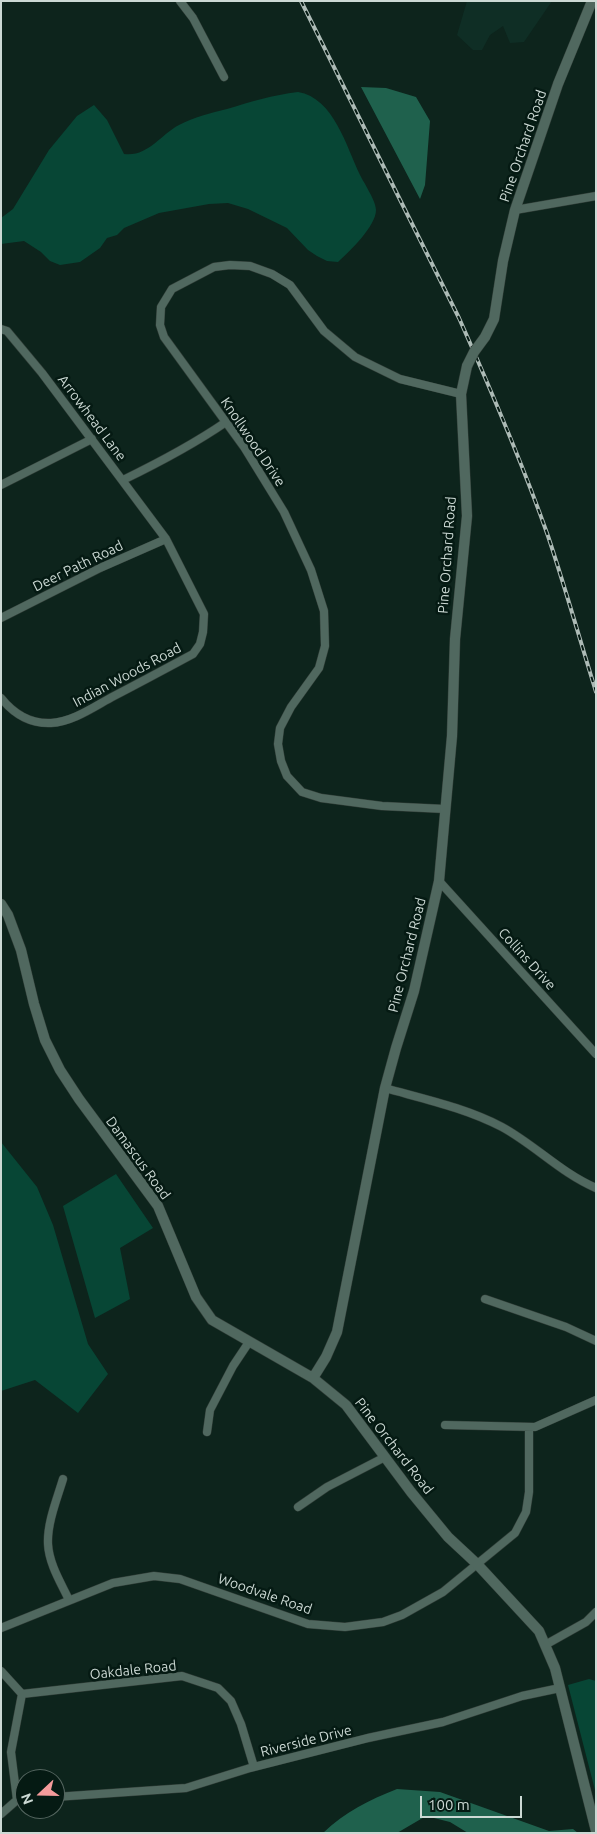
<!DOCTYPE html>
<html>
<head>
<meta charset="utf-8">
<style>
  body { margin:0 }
  #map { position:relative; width:597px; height:1834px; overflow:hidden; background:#0d241c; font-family:Ubuntu,sans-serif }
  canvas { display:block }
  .frame { position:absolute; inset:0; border:2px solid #ccd9d4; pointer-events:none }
  .north { position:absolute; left:15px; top:1769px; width:50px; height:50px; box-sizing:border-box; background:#051a13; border:1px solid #556660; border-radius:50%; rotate:249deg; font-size:14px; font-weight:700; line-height:20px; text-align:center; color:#ccd9d4 }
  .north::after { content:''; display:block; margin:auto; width:18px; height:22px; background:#f59b9b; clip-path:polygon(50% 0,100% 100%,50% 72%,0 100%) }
  .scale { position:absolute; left:420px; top:1796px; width:102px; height:22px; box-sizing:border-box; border:2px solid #ccd9d4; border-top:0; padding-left:6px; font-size:15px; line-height:18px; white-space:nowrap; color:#ccd9d4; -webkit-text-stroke:4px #051a13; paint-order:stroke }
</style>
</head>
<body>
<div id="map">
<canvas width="597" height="1834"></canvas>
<div class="frame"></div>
<div class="north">N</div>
<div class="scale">100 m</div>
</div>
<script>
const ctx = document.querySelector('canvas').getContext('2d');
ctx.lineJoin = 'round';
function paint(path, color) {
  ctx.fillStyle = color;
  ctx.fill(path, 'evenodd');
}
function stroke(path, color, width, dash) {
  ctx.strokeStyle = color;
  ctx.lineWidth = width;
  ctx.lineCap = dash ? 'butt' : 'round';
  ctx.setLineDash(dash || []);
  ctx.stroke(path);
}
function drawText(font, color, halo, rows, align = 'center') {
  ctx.font = font + ' Ubuntu,sans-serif';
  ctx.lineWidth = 5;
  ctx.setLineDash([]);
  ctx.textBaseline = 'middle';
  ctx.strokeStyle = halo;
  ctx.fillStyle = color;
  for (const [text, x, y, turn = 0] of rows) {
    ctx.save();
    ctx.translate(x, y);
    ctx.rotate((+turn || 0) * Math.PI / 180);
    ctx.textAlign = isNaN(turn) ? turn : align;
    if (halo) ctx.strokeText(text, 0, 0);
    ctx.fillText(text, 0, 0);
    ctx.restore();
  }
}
paint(new Path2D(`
  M 467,1 L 552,1 L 524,42 L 510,43 L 503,26 L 490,35 L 482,50 L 473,50 L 457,35 Z`), '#0f2e25');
paint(new Path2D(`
  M 298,92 C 334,98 346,146 360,175 C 364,183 376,201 376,210 C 376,226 350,251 338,262 L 327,261 L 317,256 L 308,250 L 287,228 L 248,209 L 228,203 L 209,204 L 159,213 L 124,228 L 117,235 L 107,238 L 100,248 L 80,262 L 60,265 L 50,261 L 41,252 L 24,241 L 1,244 L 1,218 L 13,209 L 49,150 L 77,116 L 94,105 L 107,120 L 124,154 C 148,157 160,135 179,125 C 194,117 211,113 227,109 C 250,102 273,95 298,92 Z
  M 1,1142 L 37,1187 L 53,1225 L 88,1344 L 108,1374 L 78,1413 L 35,1380 L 1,1391 Z
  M 116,1174 L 153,1228 L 120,1248 L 130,1299 L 95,1318 L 63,1206 Z
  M 589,1679 L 596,1681 L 596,1794 L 568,1685 Z`), '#074635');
paint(new Path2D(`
  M 361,87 L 386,88 L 416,97 L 430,121 L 425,185 L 420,199 Z
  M 397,1789 L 440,1792 L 549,1831 L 573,1829 L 578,1833 L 468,1833 L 450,1822 L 426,1816 L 397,1833 L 323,1833 C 345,1812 369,1800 397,1789 Z`), '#1f614d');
const minor = new Path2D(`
  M 180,1 L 193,18 L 224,77
  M 515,210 L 596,196
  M 1,329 L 7,331 L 42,373 L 166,539 L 204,614 L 203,632 L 200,644 L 193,654 C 167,668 141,682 114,696 C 95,706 73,722 51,723 C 30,724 13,713 1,698
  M 123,480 C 158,463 194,444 226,422
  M 1,485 L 92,439
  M 1,618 L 100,568 L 166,539
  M 445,809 L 382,806 L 321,798 L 302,792 L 287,776 L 281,761 L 278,744 L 280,728 L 291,707 L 319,668 L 325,646 L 324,611 L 311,570 L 284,512 L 244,447 L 164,337 L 160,325 L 161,307 L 172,289 L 214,267 L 230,265 L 250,266 L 272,274 L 290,285 L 324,331 L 355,357 L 400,379 L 461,394
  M 439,881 L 596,1054
  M 385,1088 C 424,1099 466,1108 502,1127 C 535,1145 561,1173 596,1188
  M 485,1299 L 566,1327 L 596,1341
  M 445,1425 L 535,1427 L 596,1400
  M 207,1432 L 210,1410 L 233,1366 L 249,1342
  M 63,1479 C 57,1499 47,1523 48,1544 C 49,1564 61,1583 69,1600
  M 298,1507 L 327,1487 L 385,1457
  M 1,1628 L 113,1583 L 154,1576 L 180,1579 L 308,1624 L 345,1627 L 383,1622 L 402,1615 L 443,1592 L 515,1533 L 526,1512 L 529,1492 L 529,1428
  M 545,1645 L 586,1622 L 596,1612
  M 1,1671 L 22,1694 L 182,1676 L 218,1688 L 231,1701 L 241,1724 L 254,1767
  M 55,1797 L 186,1788 L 250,1768 L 368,1738 L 443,1722 L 522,1696 L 560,1688
  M 17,1800 L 11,1752 L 22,1694
  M 1,1814 L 17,1800 L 25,1800`);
const tertiary = new Path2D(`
  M 485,337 L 494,319 L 503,261 L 515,210 L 558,84 L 592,1
  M 1,904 L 8,915 L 21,950 L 34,1004 L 45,1040 L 60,1070 L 79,1099 L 158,1206 L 196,1297 L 212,1320 L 313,1378 L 346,1405 L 411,1492 L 448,1537 L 477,1564 L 539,1631 L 555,1668 L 596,1831
  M 313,1378 L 326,1357 L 337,1332 L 385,1088 L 396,1048 L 414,991 L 439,881 L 452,736 L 455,639 L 467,516 L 461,394 L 467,366`);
stroke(minor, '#313e38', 9);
stroke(tertiary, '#313e38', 11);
stroke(minor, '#50685f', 8);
stroke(tertiary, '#50685f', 10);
const rail = new Path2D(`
  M 301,1 L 459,318 C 491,390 522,462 548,536 C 565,587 580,640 596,692`);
stroke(rail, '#adbbb6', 4);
stroke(rail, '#051a13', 2, [5.5]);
const tertiaryBridge = new Path2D(`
  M 467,366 L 474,352 L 485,337`);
stroke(tertiaryBridge, '#313e38', 11, []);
stroke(tertiaryBridge, '#50685f', 10);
drawText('14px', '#ccd9d4', '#051a13', [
  ["Pine Orchard Road",523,146,-71],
  ["Arrowhead Lane",92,418,53],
  ["Knollwood Drive",253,442,56],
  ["Pine Orchard Road",447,555,-86],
  ["Deer Path Road",78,566,-26],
  ["Indian Woods Road",127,675,-28],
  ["Pine Orchard Road",407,955,-76],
  ["Collins Drive",527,959,48],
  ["Damascus Road",138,1158,54],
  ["Pine Orchard Road",394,1446,52],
  ["Woodvale Road",265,1594,19],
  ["Oakdale Road",133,1670,-6],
  ["Riverside Drive",306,1741,-14]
]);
</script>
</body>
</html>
